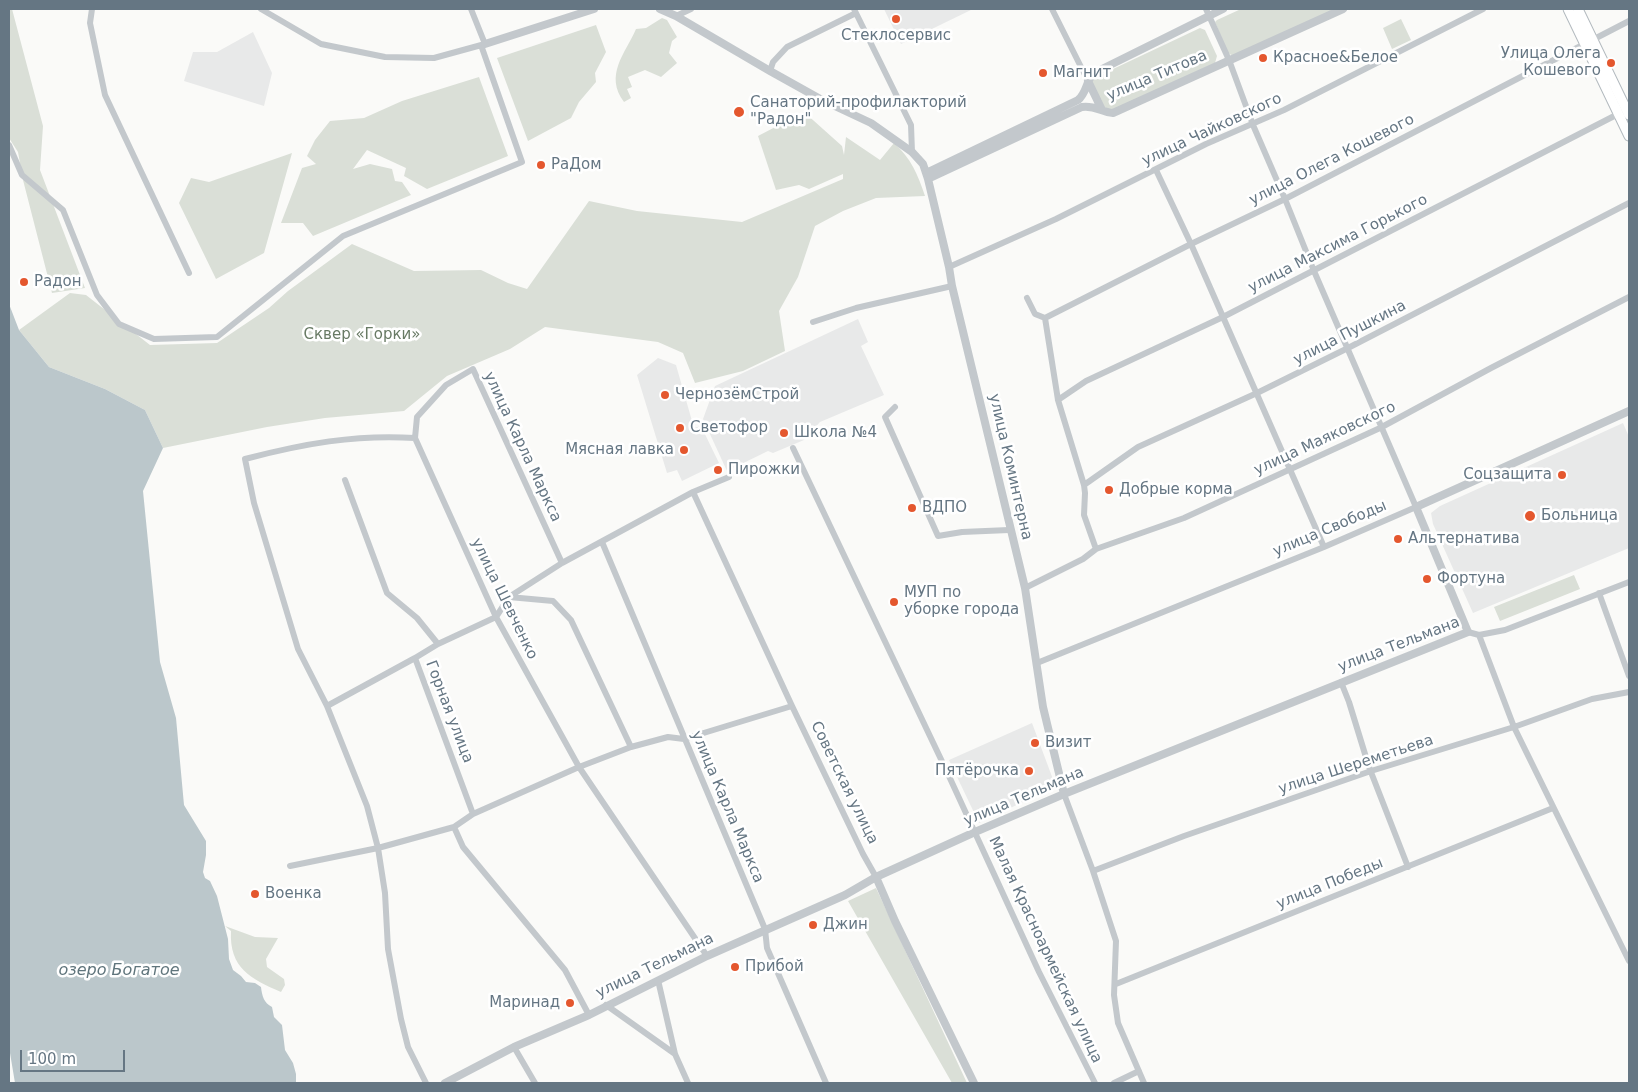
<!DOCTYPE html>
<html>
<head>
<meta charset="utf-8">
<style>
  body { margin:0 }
  #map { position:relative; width:1638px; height:1092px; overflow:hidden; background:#fafaf8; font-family:"DejaVu Sans",sans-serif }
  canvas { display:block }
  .frame { position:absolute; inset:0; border:10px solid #657683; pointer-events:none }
  .scale { position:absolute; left:20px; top:1050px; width:105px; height:22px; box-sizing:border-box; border:2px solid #657683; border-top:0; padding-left:6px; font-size:15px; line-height:18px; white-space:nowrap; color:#657683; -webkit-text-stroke:4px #fff; paint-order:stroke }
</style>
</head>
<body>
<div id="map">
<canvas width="1638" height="1092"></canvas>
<div class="frame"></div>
<div class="scale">100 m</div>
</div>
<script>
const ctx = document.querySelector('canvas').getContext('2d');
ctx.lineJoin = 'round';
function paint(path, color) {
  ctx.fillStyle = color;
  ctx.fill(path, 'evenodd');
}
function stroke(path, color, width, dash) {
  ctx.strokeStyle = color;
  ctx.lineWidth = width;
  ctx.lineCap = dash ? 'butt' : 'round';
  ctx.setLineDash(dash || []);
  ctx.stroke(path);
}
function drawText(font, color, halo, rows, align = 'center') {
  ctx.font = font + ' "DejaVu Sans",sans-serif';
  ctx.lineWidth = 5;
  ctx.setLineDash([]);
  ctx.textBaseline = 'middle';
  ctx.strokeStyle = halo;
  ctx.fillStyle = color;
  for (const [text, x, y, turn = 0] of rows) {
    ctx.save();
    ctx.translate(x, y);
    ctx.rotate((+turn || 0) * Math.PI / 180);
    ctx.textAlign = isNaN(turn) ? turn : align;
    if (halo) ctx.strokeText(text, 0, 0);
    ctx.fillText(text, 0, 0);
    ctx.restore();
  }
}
paint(new Path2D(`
  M 884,9 L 973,9 L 901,44 Z
  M 253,32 L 272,73 L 264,106 L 184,81 L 193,52 L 217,52 Z
  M 858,319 L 868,342 L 861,346 L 884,395 L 820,422 L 804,440 L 773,453 L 768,451 L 727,471 L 703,419 L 715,386 Z
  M 658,358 L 676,365 L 694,428 L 701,426 L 719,463 L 682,481 L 677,470 L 667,473 L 637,375 Z
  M 1623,423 L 1629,437 L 1629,548 L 1473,613 L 1433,524 L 1431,513 L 1440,506 Z
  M 1032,723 L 1054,782 L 1048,790 L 979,823 L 949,760 Z`), '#e8e9e9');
paint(new Path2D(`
  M 9,9 L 12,9 L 43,126 L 40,170 L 85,288 L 52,293 L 23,180 L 18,152 L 9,138 Z
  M 1241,9 L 1336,9 L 1233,56 L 1228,53 L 1215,22 L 1217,20 Z
  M 662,18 L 667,20 L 677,37 L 672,41 L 669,53 L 677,63 L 661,77 L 645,70 L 628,77 L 632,87 L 627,89 L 631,98 L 624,102 C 604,75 625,54 636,29 L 646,28 Z
  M 1401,19 L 1411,40 L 1392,49 L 1383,28 Z
  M 596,25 L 606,52 L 595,73 L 596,82 L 579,102 L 571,118 L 528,141 L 497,58 Z
  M 1200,28 L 1205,30 L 1217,56 L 1215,63 L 1114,109 L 1110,110 L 1104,108 L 1091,82 L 1094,78 Z
  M 479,77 L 508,156 L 427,189 L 404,176 L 406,168 L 367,150 L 353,169 L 370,164 L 392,169 L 395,181 L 402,182 L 411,195 L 313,236 L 303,223 L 281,223 L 302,168 L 316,164 L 307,156 L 315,140 L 330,121 L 364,118 L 402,101 Z
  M 804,112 L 842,146 L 844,155 L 846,137 L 880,160 L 894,143 C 911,158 918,175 925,196 L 876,198 L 843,211 L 815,226 L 798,277 L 779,311 L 785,351 L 743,371 L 695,383 L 683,353 L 658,342 L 545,327 L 510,349 L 447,376 L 404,411 L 325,418 L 267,427 L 163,448 L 145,410 L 105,389 L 49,367 L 19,330 L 70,293 L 86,295 L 150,345 L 217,343 L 269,308 L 288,291 L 352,244 L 414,271 L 481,270 L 508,283 L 527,289 L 589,201 L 637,211 L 742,222 L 843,179 L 843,174 L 809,189 L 799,185 L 776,190 L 758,136 Z
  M 292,153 L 264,253 L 216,279 L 179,203 L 191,178 L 209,182 Z
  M 1574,575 L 1580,589 L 1500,621 L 1494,607 Z
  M 876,888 L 967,1083 L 952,1083 L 848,901 Z
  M 225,926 L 255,937 L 278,938 L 266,959 L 267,967 L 284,979 L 285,985 L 281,992 C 251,979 229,968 231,931 Z`), '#dadfd7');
paint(new Path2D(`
  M 9,304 L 19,330 L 49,367 L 105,389 L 145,410 L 163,448 L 143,491 L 160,662 L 176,718 L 184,805 L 206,841 L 206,855 L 203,872 L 205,878 L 210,881 L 217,896 L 228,939 L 229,959 L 233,970 L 241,976 L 246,982 L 255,983 L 261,987 C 262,996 264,1003 272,1007 L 274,1017 L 282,1025 L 285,1050 L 293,1063 L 296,1074 L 296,1083 L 15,1083 L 9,1047 Z`), '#bbc7cb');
const secondary = new Path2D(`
  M 1568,9 L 1629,136
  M 1578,9 L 1629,115`);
stroke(secondary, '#b3babf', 11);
stroke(new Path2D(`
  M 92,9 L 90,23 L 105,95 L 189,273
  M 261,9 L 321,44 L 385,57 L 434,58 L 485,44 L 471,9
  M 854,9 L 911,125 L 912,152
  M 1052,9 L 1088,81
  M 676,16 L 691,9
  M 770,71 L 773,62 L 787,47 L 856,13
  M 9,145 L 22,175 L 63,210 L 97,295 L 119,324 L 154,339 L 217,337 L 343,236 L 522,162 L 481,45
  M 1156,170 L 1191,244 L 1324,547
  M 949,267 L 1056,219 L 1206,144 L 1284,110 L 1483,9
  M 1027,298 L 1035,314 L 1045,318 L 1058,400 L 1084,485 L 1085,493 L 1084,515 L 1096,549
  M 1045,318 L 1191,244 L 1285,199 L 1629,21
  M 813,322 L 856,308 L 952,286
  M 1058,400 L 1086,381 L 1223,317 L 1622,112
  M 895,407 L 885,417 L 938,536 L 962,532 L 1009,530
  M 415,438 C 356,434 302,444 245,459 L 254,503 L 298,649 L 327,706 L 367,806 L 378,848 L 385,893 L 388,949 L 401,1019 L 408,1047 L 426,1083
  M 793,448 L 948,774 L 1039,972 L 1095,1083
  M 345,480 L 387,593 L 417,618 L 438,644 L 415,658 L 473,814 L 454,827 L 463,847 L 565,970 L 589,1015
  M 1084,485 L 1138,447 L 1257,393 L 1348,348 L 1629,203
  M 693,492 L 792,706 L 863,854 L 876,877
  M 602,542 L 765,929 L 767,948 L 826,1083
  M 562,563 L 473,369 L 446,385 L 417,417 L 415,438 L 496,617 L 579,767 L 707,956
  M 1025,588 L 1083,559 L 1096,549 L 1184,518 L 1380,428 L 1491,368 L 1629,297
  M 1599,593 L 1629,676
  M 509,597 L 553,601 L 571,620 L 631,747
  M 1468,632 L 1479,635 L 1505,630 L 1629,582
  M 1479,635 L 1514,727 L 1629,961
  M 438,644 L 496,617 L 509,597 L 562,563 L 693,492 L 729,477
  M 1037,663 L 1324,547 L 1416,507 L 1314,271 L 1285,199 L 1253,125 L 1229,60 L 1206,9
  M 1341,682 L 1349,702 L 1369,767 L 1408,867
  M 327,706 L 415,658
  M 1064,794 L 1093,871 L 1116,941 L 1114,995 L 1118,1023 L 1144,1083
  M 473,814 L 579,767 L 631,747 L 668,737 L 684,739 L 792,706
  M 290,866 L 378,848 L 454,827
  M 1093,871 L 1184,836 L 1371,771 L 1514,727 L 1592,699 L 1629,692
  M 658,980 L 675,1054 L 688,1083
  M 1116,984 L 1553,808
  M 606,1005 L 675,1054
  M 514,1047 L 535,1083
  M 1114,1083 L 1139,1071`), '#c3c8cc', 6);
stroke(new Path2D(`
  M 660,9 L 676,16 L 770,71 L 822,100 L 871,123 L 912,152 L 923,164 L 928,179 L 949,267 L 952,286 L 1025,588 L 1043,707 L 1064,794
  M 485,44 L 594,9
  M 1088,81 L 1102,110
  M 926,173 L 1078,100 C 1087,93 1086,80 1094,73 L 1223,9
  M 928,179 L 1082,107 C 1095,105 1101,112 1113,113 L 1343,9
  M 876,877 L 895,921 L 974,1083
  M 445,1083 L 514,1047 L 589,1015 L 707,956 L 845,895 L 876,877 L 975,832 L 1064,794 L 1468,632 L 1416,507 L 1629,411`), '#c3c8cc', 8);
stroke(secondary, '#fff', 9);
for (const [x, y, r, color] of [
  [896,19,5,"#e4572e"],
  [1263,58,5,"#e4572e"],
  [1611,63,5,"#e4572e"],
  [1043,73,5,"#e4572e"],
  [739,112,6,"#e4572e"],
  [541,165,5,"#e4572e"],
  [24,282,5,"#e4572e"],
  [665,395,5,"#e4572e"],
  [680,428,5,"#e4572e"],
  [784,433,5,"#e4572e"],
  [684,450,5,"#e4572e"],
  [718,470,5,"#e4572e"],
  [1562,475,5,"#e4572e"],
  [1109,490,5,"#e4572e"],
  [912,508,5,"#e4572e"],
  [1530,516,6,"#e4572e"],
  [1398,539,5,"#e4572e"],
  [1427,579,5,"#e4572e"],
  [894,602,5,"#e4572e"],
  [1035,743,5,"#e4572e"],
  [1029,771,5,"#e4572e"],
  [255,894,5,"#e4572e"],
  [813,925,5,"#e4572e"],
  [735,967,5,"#e4572e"],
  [570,1003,5,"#e4572e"]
]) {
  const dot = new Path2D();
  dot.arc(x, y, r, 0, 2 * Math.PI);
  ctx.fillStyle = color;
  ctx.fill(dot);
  stroke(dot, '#fff', 2);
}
drawText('15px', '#657683', '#fff', [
  ["Стеклосервис",896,36,"center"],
  ["Улица Олега",1601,54,"right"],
  ["Кошевого",1601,71,"right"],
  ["Красное&Белое",1273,58],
  ["Магнит",1053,73],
  ["Санаторий-профилакторий",750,103],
  ["\"Радон\"",750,120],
  ["РаДом",551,165],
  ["Радон",34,282],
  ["ЧернозёмСтрой",675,395],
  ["Светофор",690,428],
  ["Школа №4",794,433],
  ["Мясная лавка",674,450,"right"],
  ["Пирожки",728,470],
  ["Соцзащита",1552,475,"right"],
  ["Добрые корма",1119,490],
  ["ВДПО",922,508],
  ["Больница",1541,516],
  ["Альтернатива",1408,539],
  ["Фортуна",1437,579],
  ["МУП по",904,593],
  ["уборке города",904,610],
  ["Визит",1045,743],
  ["Пятёрочка",1019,771,"right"],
  ["Военка",265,894],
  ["Джин",823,925],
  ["Прибой",745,967],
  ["Маринад",560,1003,"right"]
], 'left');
drawText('15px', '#657683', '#fff', [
  ["улица Титова",1157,76,-23],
  ["улица Чайковского",1212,130,-25],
  ["улица Олега Кошевого",1332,160,-27],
  ["улица Максима Горького",1338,244,-27],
  ["улица Пушкина",1350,333,-27],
  ["улица Маяковского",1325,439,-25],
  ["улица Карла Маркса",522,447,65],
  ["улица Коминтерна",1010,467,77],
  ["улица Свободы",1330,529,-23],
  ["улица Шевченко",504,599,64],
  ["улица Тельмана",1399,645,-21],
  ["Горная улица",449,712,69],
  ["улица Шереметьева",1356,765,-18],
  ["Советская улица",844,783,64],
  ["улица Тельмана",1024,797,-23],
  ["улица Карла Маркса",727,807,67],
  ["улица Победы",1330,884,-22],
  ["Малая Красноармейская улица",1045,950,65],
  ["улица Тельмана",655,966,-26]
]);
drawText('15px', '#687a64', '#fff', [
  ["Сквер «Горки»",362,335]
]);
drawText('italic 16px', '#60757c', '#fff', [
  ["озеро Богатое",119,971]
]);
</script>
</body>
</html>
